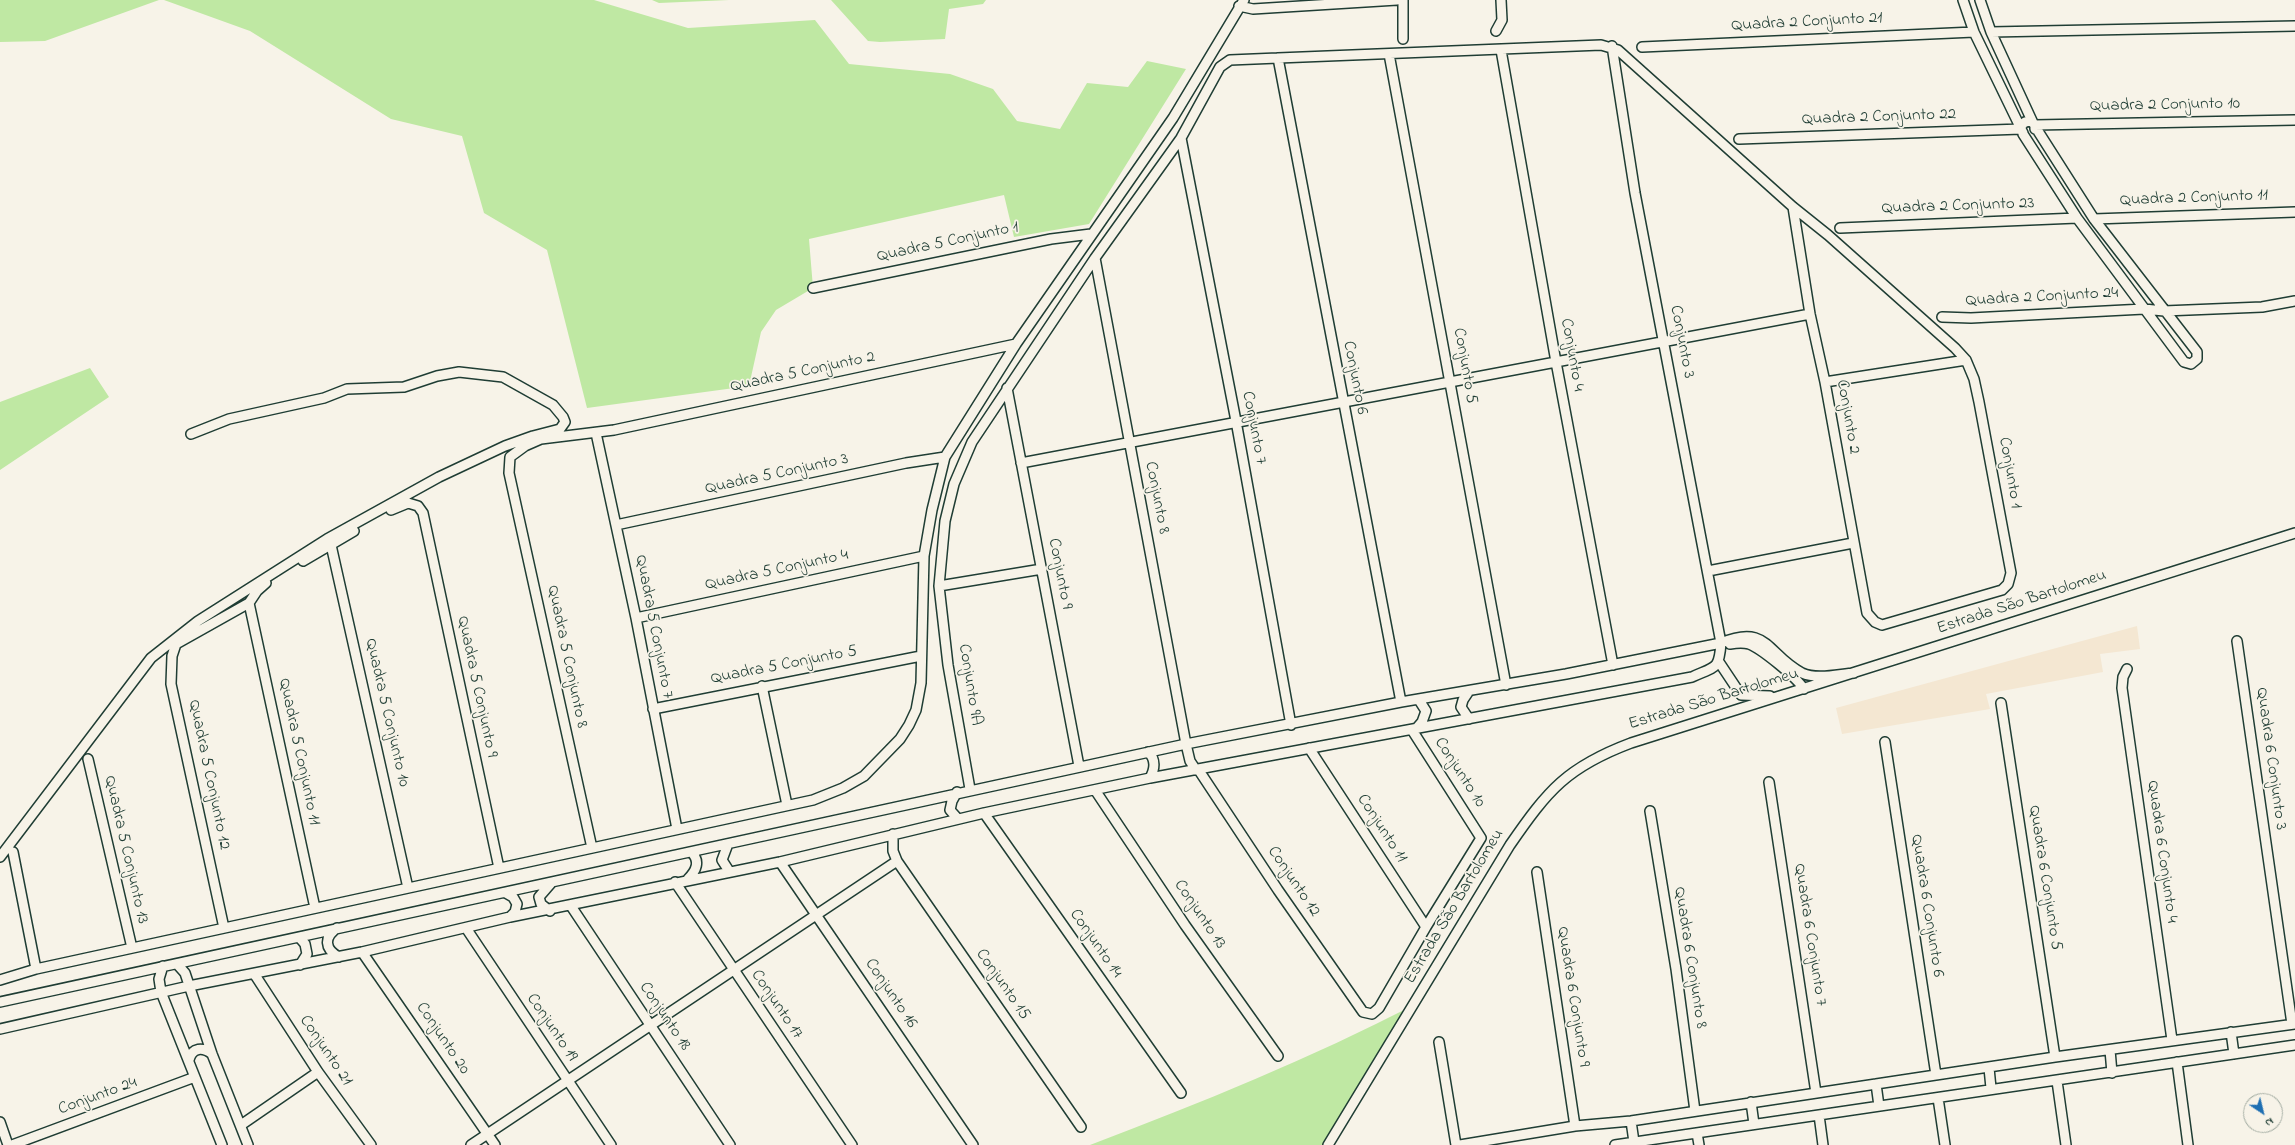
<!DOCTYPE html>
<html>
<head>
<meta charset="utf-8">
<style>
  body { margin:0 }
  #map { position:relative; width:2295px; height:1145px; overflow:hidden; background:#f7f3e8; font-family:"Indie Flower",sans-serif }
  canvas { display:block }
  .north { position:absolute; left:2243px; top:1093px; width:40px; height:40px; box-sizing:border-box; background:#f7f3e8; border:1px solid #a1aaa0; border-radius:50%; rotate:145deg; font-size:11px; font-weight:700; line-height:16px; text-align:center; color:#1f3d34 }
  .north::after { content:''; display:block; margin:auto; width:14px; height:18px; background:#1f6fb2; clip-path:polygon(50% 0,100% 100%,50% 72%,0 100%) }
</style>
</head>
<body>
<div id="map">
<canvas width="2295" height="1145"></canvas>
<div class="north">N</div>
</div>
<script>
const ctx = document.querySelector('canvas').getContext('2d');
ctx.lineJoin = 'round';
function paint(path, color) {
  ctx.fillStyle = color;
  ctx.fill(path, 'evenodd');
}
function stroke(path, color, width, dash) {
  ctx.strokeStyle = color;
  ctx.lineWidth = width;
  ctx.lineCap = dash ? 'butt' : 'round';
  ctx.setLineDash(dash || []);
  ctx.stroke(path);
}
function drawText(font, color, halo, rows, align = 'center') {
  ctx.font = font + ' "Indie Flower",sans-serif';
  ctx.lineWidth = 3.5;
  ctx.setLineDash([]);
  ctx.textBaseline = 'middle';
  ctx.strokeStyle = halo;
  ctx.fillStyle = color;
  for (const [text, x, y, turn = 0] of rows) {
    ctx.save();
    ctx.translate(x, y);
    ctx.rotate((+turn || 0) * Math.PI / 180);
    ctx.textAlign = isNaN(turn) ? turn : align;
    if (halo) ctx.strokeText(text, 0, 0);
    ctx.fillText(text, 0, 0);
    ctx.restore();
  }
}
paint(new Path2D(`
  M 2137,626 L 2140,649 L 2100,654 L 2103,672 L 1986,694 L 1990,709 L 1842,734 L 1836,708 Z`), '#f4e7d2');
paint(new Path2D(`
  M 0,0 L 159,0 L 45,41 L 0,42 Z
  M 164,0 L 594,0 L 688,28 L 815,20 L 849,64 L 950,74 L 993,89 L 1017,121 L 1060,129 L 1087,83 L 1128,87 L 1147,61 L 1186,69 L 1089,224 L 1014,237 L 1004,195 L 809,239 L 813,288 L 776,310 L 761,332 L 749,386 L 587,408 L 547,250 L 484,213 L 462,136 L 391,119 L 250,31 Z
  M 652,0 L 729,0 L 659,3 Z
  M 831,0 L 986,0 L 983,4 L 949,9 L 945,39 L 880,42 L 868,41 Z
  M 90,368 L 109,397 L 0,470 L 0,402 Z
  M 1416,1004 L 1329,1145 L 1090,1145 C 1201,1103 1311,1058 1416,1004 Z`), '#bfe8a3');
const minor = new Path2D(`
  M 1963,0 L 1974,32 L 2023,133
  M 1980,0 L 1991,32 L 2033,123
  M 1239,6 L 1253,9 L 1397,0
  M 1496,31 L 1502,20 L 1501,0
  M 1991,32 L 2295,26
  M 1403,39 L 1403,0
  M 1642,47 L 1974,32
  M 1501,50 L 1556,362 L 1613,665
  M 1389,54 L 1506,685
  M 1278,58 L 1401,702
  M 2035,125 L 2295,120
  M 2020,127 L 2025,122 L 2031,121 L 2035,125 L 2035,129
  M 2023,134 L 2077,218 L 2184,362 L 2191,364 L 2197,359 L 2197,352 L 2094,219 L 2036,128
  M 1181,138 L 1236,421 L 1291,725
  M 1739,139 L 2021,129
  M 2094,219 L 2295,212
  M 1840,228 L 2077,218
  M 1095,258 L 1186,744 L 1190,761 L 1196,770
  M 813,288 L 1051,239 L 1091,234
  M 1942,317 L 1971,318 L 2144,309 L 2164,311 L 2262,307 L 2295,301
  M 1825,382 L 1966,360
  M 1007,388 L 1079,766
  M 596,433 L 636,618 L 677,829
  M 1021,463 L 1810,314
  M 391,510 L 408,503 L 418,506 L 423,513 L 499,868
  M 616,525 L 906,463 L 945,457
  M 331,545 L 408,888
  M 303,561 L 354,531
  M 1708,571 L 1853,543
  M 939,586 L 1042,569
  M 249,603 L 315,908
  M 636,618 L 924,556
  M 2237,641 L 2292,1024
  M 1730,644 C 1736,643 1742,642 1749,644 C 1762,649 1796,677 1804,689
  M 1719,662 L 1741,695 L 1770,696
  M 2127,669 L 2123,677 L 2122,688 L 2172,1040
  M 762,686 L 787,805
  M 2001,703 L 2055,1057
  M 653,709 L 921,656
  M 1469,719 L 1461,707 L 1463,700 L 1469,691
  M 1416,729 L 1422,722 L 1426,711 L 1419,700
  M 1885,742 L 1936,1075
  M 1309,748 L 1426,927
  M 1148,752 C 1156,759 1155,769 1150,778
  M 88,759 L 132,948
  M 1198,769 L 1278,890 L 1363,1012 L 1372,1014 L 1379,1008 L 1426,927 L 1481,838 L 1412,730
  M 1769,782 L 1816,1093
  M 970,789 L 948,665 L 939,586 L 945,521 L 954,484 L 972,442 L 1095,258 L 1181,138 L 1220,67 L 1230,60 L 1278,58 L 1601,45 L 1618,50 L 1793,207 L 1828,235 L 1955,348 L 1966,360 L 1974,379 L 1979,402 L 2011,573 L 2008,584 L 2002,590 L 1882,625 L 1875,622 L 1867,613 L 1825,382 L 1810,314 L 1793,207
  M 1095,790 L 1185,925 L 1278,1056
  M 957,792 L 952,801 L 950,810 L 958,819
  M 1650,811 L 1676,969 L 1695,1111
  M 984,813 L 1181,1093
  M 893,834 L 893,851 L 897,861 L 1081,1127
  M 728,844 L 722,860 L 729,871
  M 592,848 L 509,473 L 510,457 L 525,446 L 541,439 L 614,430 L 1016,344
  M 13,852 L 36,969
  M 0,857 L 151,658 L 198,621 L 327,539 L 439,477 L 505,446 L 533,436 L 560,429 L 565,422 L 563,417 L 553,405 L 503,377 L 459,372 L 437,376 L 404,387 L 347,389 L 324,398 L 229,419 L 191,434
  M 780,862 L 973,1145
  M 1537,872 L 1575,1126
  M 688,879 C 696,871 701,861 691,852
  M 675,882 L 852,1145
  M 506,893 L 513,897 L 517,904 L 515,912 L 510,917
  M 571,906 L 730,1145
  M 550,911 L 541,904 L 539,897 L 552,882
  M 224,928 L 171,684 L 172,656 L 176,644 L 249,603 L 257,591 L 266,583
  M 337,928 C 324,937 324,949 339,957
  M 466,928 L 611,1145
  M 299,937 L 305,944 L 307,954 L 300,965
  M 362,952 L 495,1145
  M 177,964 L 185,973 L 212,1054 L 248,1145
  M 163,966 L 159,979 L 161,992 L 222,1145
  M 255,975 L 318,1072 L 371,1145
  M 0,980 L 36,969 L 813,800 L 843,788 L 864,776 L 900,739 L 909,725 L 916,710 L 921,683 L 924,556 L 932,510 L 945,457 L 1016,344 L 1173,118 L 1244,0
  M 0,1002 L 1186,744 L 1401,702 L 1566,674 L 1721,643 C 1768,623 1767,655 1802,673 C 1817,680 1839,674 1854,673
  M 0,1029 L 189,986 L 362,952 L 510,917 L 780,862 L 984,813 L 1150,778 L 1692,677 C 1716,666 1719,670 1721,643 L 1635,193 L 1612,46
  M 2231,1032 L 2234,1054
  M 1439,1042 L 1456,1145
  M 2110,1050 L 2112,1073
  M 189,1060 C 192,1047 203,1047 212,1054
  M 2177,1062 L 2188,1145
  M 1989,1068 L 1991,1088
  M 2057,1081 L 2066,1145
  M 1876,1084 L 1879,1106
  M 1938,1098 L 1945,1145
  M 1751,1102 L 1754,1124
  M 1819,1115 L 1823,1145
  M 1631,1121 L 1634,1142
  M 0,1122 L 8,1145
  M 241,1125 L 318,1072
  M 1697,1133 L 1699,1145
  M 12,1145 L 195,1077
  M 471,1145 L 897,861
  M 1328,1145 L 1510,845 C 1548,790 1567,767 1631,743 L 2295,533
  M 1460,1145 L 1575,1126 L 1631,1121 L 2055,1057 L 2295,1024
  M 1615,1145 L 2295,1045`);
stroke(minor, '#1f3d34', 12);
stroke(minor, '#f7f3e8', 9);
drawText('17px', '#1f3d34', '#f7f3e8', [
  ["Quadra 2 Conjunto 21",1807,23,-3],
  ["Quadra 2 Conjunto 10",2165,106,-1],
  ["Quadra 2 Conjunto 22",1879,118,-2],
  ["Quadra 2 Conjunto 11",2194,199,-2],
  ["Quadra 2 Conjunto 23",1958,207,-2],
  ["Quadra 5 Conjunto 1",948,243,-12],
  ["Quadra 2 Conjunto 24",2042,298,-3],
  ["Conjunto 3",1681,342,79],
  ["Conjunto 4",1571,355,80],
  ["Conjunto 5",1464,366,80],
  ["Quadra 5 Conjunto 2",803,373,-12],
  ["Conjunto 6",1354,378,79],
  ["Conjunto 2",1847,417,80],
  ["Conjunto 7",1253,428,79],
  ["Conjunto 1",2009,473,80],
  ["Quadra 5 Conjunto 3",777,475,-12],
  ["Conjunto 8",1156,498,79],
  ["Quadra 5 Conjunto 4",777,571,-12],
  ["Conjunto 9",1059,574,79],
  ["Estrada São Bartolomeu",2022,603,-18],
  ["Quadra 5 Conjunto 7",653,627,79],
  ["Quadra 5 Conjunto 8",566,657,78],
  ["Quadra 5 Conjunto 5",784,666,-11],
  ["Conjunto 9A",969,685,81],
  ["Quadra 5 Conjunto 9",476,687,78],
  ["Estrada São Bartolomeu",1714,700,-17],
  ["Quadra 5 Conjunto 10",386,713,77],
  ["Quadra 5 Conjunto 11",298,752,78],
  ["Quadra 6 Conjunto 3",2270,759,82],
  ["Conjunto 10",1459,773,57],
  ["Quadra 5 Conjunto 12",208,775,78],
  ["Conjunto 11",1381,829,57],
  ["Quadra 5 Conjunto 13",125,850,77],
  ["Quadra 6 Conjunto 4",2161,852,82],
  ["Quadra 6 Conjunto 5",2044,878,81],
  ["Conjunto 12",1293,882,56],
  ["Quadra 6 Conjunto 6",1926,906,81],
  ["Estrada São Bartolomeu",1455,907,-59],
  ["Conjunto 13",1199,915,56],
  ["Quadra 6 Conjunto 7",1809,935,81],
  ["Conjunto 14",1095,944,55],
  ["Quadra 6 Conjunto 8",1689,958,81],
  ["Conjunto 15",1002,985,55],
  ["Conjunto 16",890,994,56],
  ["Quadra 6 Conjunto 9",1572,997,81],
  ["Conjunto 17",776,1005,56],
  ["Conjunto 18",664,1017,56],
  ["Conjunto 19",551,1028,56],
  ["Conjunto 20",442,1039,56],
  ["Conjunto 21",325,1051,56],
  ["Conjunto 24",98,1097,-20]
]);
</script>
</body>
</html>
